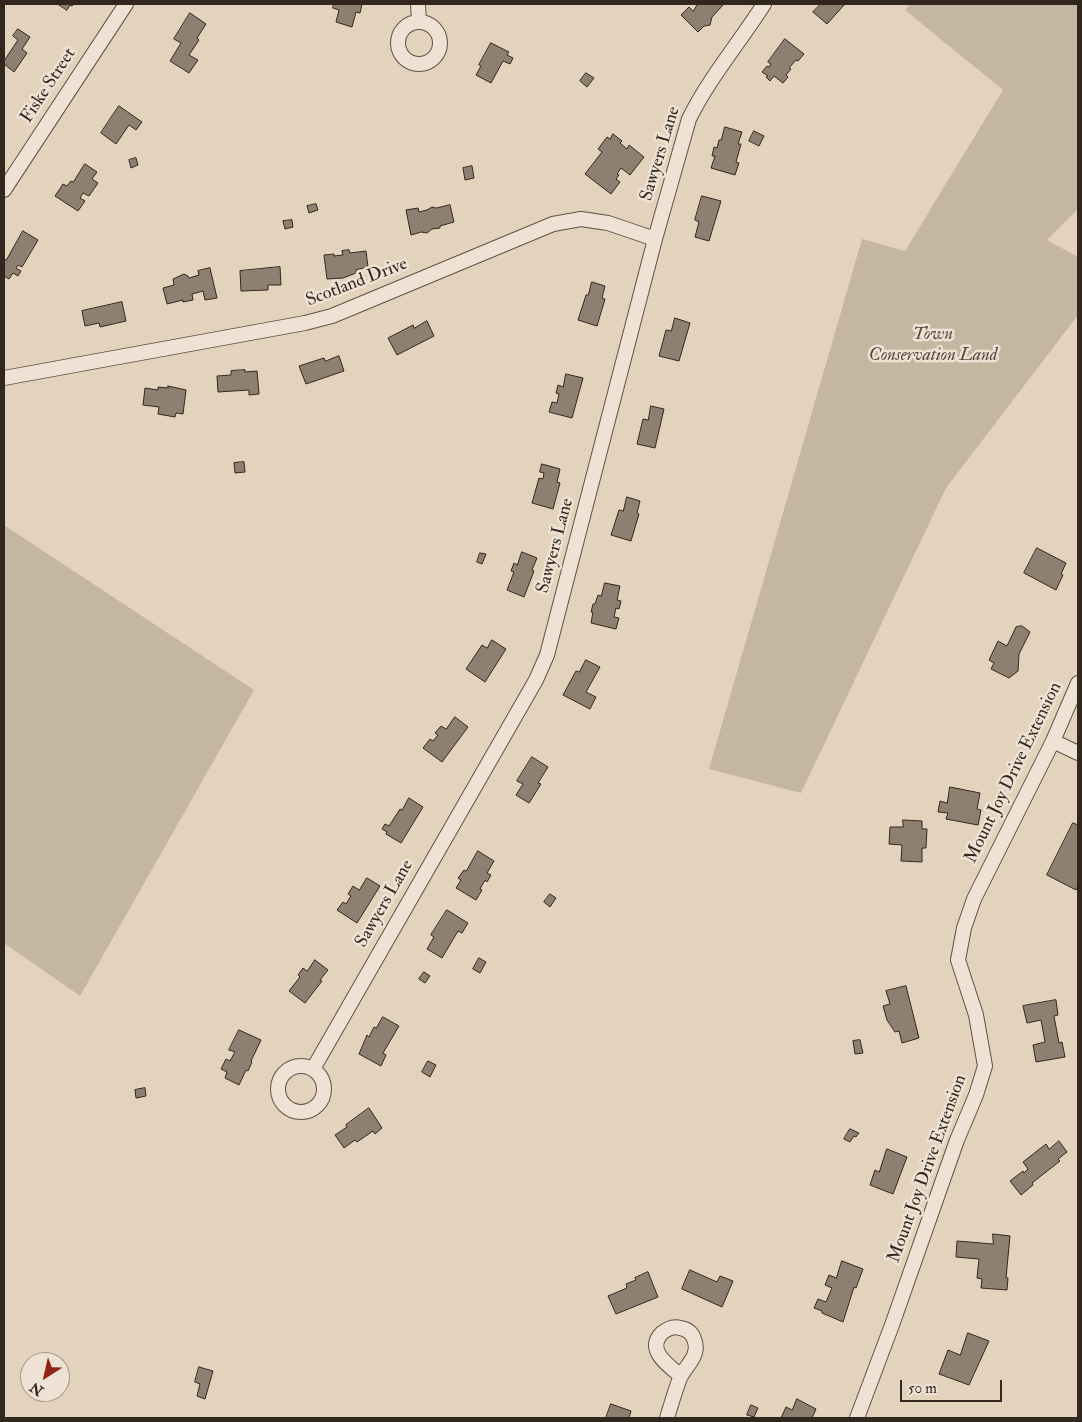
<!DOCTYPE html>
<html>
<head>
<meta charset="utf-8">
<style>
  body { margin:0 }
  #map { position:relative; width:1082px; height:1422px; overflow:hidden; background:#e3d3bc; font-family:"IM FELL Double Pica",serif }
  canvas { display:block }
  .frame { position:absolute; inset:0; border:5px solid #32271f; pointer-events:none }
  .north { position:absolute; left:20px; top:1352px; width:50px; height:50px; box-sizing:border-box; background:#ede2d3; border:1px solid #a2978b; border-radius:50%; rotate:215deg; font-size:14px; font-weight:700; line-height:20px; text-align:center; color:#32271f }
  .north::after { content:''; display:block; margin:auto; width:18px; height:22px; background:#8f2418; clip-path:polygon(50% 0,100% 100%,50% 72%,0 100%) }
  .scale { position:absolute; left:900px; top:1380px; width:102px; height:22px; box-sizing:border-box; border:2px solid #32271f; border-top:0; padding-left:6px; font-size:15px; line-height:18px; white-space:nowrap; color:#32271f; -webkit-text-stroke:4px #ede2d3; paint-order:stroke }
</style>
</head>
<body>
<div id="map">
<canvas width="1082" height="1422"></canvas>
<div class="frame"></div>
<div class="north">N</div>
<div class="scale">50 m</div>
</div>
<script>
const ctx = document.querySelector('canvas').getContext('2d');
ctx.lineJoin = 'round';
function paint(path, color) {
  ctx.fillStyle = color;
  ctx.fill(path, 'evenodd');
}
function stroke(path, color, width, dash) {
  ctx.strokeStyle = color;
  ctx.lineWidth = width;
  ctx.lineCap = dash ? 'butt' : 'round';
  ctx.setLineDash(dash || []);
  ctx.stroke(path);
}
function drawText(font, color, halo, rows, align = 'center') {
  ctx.font = font + ' "IM FELL Double Pica",serif';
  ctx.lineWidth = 5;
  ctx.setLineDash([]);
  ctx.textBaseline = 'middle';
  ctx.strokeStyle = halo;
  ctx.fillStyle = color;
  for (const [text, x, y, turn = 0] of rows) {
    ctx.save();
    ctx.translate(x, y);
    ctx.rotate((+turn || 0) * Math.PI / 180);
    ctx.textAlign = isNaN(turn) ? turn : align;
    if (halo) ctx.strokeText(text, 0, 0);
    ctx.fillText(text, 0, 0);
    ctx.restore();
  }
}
paint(new Path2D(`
  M 910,4 L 1078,4 L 1078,209 L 1047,240 L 1078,257 L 1078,315 L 946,488 L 801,793 L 709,769 L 862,239 L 905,251 L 1003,90 L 905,10 Z
  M 4,525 L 254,690 L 80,996 L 4,943 Z`), '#c5b6a1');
const building = new Path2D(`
  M 58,4 L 74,4 L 72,6 L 70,5 L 67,10 Z
  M 334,4 L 362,4 L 360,13 L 356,12 L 352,27 L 336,22 L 339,10 L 333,8 Z
  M 698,4 L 724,4 L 712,17 L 710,25 L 704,26 L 698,32 L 681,15 L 689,7 L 693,11 Z
  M 821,4 L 845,4 L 827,24 L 813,12 Z
  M 190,13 L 206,24 L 197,38 L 199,40 L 189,55 L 198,60 L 189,73 L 170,61 L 181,43 L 174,39 Z
  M 18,29 L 30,37 L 22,49 L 27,53 L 14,72 L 4,64 L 4,61 L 18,40 L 13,36 Z
  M 785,39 L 804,54 L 798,61 L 796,60 L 789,68 L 791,69 L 786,75 L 788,77 L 783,83 L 774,76 L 770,81 L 766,77 L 768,76 L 762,72 L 767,66 L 769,67 L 771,64 L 768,62 Z
  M 491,43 L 509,52 L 507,55 L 513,58 L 510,64 L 503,61 L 491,83 L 476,75 L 481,66 L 479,65 Z
  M 586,73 L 594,78 L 587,87 L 580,81 Z
  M 119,106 L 142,122 L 136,130 L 129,125 L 116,144 L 101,133 Z
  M 725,127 L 742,132 L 738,144 L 741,144 L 736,162 L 739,163 L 735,175 L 711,168 L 715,156 L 712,156 L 714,147 L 717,148 L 719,140 L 721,140 Z
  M 754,131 L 764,136 L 759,146 L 749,141 Z
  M 613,134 L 622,141 L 620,143 L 627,149 L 629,145 L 644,157 L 630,175 L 621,168 L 617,174 L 619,175 L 616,179 L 620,182 L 611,194 L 585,174 L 602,152 L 598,149 L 607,137 L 610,139 Z
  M 136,158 L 138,165 L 131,168 L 129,160 Z
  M 85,164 L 97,172 L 92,179 L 98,183 L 89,196 L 83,193 L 80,198 L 85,201 L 78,211 L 55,196 L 63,184 L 67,186 L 71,181 L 73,182 Z
  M 472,166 L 474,178 L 465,180 L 463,168 Z
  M 702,196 L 721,201 L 709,241 L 695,237 L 699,222 L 695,220 Z
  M 316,204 L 318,210 L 309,213 L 307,206 Z
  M 450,205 L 454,222 L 440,226 L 440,228 L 432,229 L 427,233 L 421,232 L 411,235 L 406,210 L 418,208 L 419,212 L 427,210 L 432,207 L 436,208 Z
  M 292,220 L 293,227 L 285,229 L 283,221 Z
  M 23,231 L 38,240 L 22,267 L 18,265 L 16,268 L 21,271 L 18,276 L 13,273 L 9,279 L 4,276 L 4,259 L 6,260 Z
  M 349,250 L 350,253 L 366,251 L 368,267 L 356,270 L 356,273 L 343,278 L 327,279 L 324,255 L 334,254 L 334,256 L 343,255 L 342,251 Z
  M 280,267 L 281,285 L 268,285 L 268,290 L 241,291 L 240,271 Z
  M 210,268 L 217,298 L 205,300 L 203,291 L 192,294 L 193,300 L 183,302 L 183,300 L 167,304 L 163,288 L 174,285 L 173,279 L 184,274 L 188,276 L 189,278 L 199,275 L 198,271 Z
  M 592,282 L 605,286 L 602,298 L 605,299 L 597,326 L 578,320 L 586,295 L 588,295 Z
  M 122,302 L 126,321 L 100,327 L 99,323 L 85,326 L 82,311 Z
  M 675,318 L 690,323 L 679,361 L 659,356 L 666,330 L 671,331 Z
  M 427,321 L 434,336 L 397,355 L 388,338 L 413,325 L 414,328 Z
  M 339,356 L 344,371 L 306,384 L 299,366 L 324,358 L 325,361 Z
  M 245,370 L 245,372 L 257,371 L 259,394 L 249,395 L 249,390 L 218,392 L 217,376 L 231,375 L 231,371 Z
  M 566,374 L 583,378 L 572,418 L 549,412 L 552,402 L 557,403 L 559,394 L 556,393 L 558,385 L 563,387 Z
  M 168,386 L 186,390 L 183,414 L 176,413 L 175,417 L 158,414 L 159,407 L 143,405 L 145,388 L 158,390 L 158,387 L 168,388 Z
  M 651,406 L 664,409 L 655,448 L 637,444 L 643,419 L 648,420 Z
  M 244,462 L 245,472 L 235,473 L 234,463 Z
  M 542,464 L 560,469 L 557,482 L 560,483 L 553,509 L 532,503 L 539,478 L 543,479 L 544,473 L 540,472 Z
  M 627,497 L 640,501 L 637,513 L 639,514 L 631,541 L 611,535 L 619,510 L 623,511 Z
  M 1037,548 L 1066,563 L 1061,574 L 1063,575 L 1056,590 L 1024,573 Z
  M 522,552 L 537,558 L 532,570 L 534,571 L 524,597 L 507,590 L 514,572 L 511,571 L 514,563 L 517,565 Z
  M 480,553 L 486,554 L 482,564 L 477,562 Z
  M 605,583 L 620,586 L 617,600 L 621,601 L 619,609 L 616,608 L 614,617 L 619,618 L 616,629 L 591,623 L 593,612 L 591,612 L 593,604 L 595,604 L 598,595 L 601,596 Z
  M 1022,626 L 1030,632 L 1019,654 L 1018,671 L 1009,678 L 991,669 L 994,663 L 989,660 L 998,641 L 1007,646 L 1016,627 Z
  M 492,640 L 506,649 L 485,682 L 466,669 L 482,645 L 487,648 Z
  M 586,660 L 600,667 L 586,692 L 596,697 L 590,709 L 563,695 L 576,671 L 579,672 Z
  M 455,717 L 468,727 L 442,762 L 423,748 L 430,739 L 433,741 L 438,735 L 435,733 L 441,726 L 446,729 Z
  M 532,757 L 548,767 L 538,783 L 541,784 L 529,803 L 516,795 L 523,784 L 517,781 Z
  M 950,787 L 980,793 L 977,809 L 981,810 L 978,825 L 946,819 L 948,813 L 938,812 L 940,801 L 947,803 Z
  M 409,798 L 423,807 L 401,843 L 386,834 L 387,832 L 382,829 L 385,824 L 389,826 L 400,809 L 402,810 Z
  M 903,820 L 922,821 L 922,829 L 927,829 L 926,848 L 922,848 L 922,862 L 901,861 L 902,845 L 889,844 L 890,827 L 903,827 Z
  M 1073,823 L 1078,825 L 1078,886 L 1076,890 L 1047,875 Z
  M 478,851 L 494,861 L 487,873 L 491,875 L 487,882 L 485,880 L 480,889 L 482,890 L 476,900 L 456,888 L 461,880 L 458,878 L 464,870 L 466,871 Z
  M 367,878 L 380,886 L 357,923 L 337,910 L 343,902 L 346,904 L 351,896 L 348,894 L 353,886 L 359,890 Z
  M 550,894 L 556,898 L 550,907 L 544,902 Z
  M 447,910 L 468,923 L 462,933 L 458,931 L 442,958 L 427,949 L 434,937 L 431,935 Z
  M 479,958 L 486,962 L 480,973 L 473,969 Z
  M 315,960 L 328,970 L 320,980 L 322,981 L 305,1003 L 289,991 L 300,977 L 298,975 L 303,968 L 307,971 Z
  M 424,972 L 430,976 L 425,983 L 419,979 Z
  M 906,986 L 919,1038 L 902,1043 L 899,1031 L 895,1032 L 887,1020 L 883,1006 L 890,1004 L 886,991 Z
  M 1056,1000 L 1058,1015 L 1054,1016 L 1059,1043 L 1062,1042 L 1065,1057 L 1036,1062 L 1033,1045 L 1045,1042 L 1041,1020 L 1027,1023 L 1023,1006 Z
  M 383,1017 L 399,1026 L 383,1053 L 386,1055 L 381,1066 L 359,1054 L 367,1035 L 369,1037 L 374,1027 L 376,1028 Z
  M 239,1030 L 261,1040 L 251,1061 L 252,1062 L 248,1071 L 246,1070 L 239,1085 L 225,1078 L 227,1072 L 221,1069 L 226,1059 L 230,1061 L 235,1052 L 229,1050 Z
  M 860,1040 L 863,1053 L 855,1054 L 853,1041 Z
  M 428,1061 L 436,1065 L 430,1077 L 422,1072 Z
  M 145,1088 L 146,1096 L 136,1098 L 135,1090 Z
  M 369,1108 L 382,1128 L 375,1134 L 373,1131 L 357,1142 L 355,1140 L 344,1148 L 335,1135 L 347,1127 L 346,1125 Z
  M 850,1129 L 859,1133 L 856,1137 L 854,1136 L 850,1142 L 844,1139 Z
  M 1059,1141 L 1067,1152 L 1058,1159 L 1060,1161 L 1032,1183 L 1033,1185 L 1021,1195 L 1010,1181 L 1023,1171 L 1024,1173 L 1028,1169 L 1023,1162 L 1046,1144 L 1049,1149 Z
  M 887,1149 L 907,1157 L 893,1194 L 870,1185 L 875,1170 L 879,1172 Z
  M 993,1234 L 1010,1236 L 1006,1278 L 1008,1278 L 1007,1290 L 981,1288 L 982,1279 L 977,1278 L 979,1259 L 956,1257 L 957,1241 L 993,1244 Z
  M 842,1261 L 863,1269 L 856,1288 L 854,1287 L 843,1322 L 822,1313 L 822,1311 L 814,1308 L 818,1299 L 826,1302 L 832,1288 L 825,1285 L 829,1275 L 836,1278 Z
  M 690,1270 L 717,1282 L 720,1276 L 733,1281 L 722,1307 L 682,1289 Z
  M 648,1272 L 658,1297 L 616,1314 L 608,1296 L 627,1288 L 626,1284 L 636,1280 L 635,1278 Z
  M 968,1333 L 989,1341 L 969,1385 L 939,1374 L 948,1350 L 960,1355 Z
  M 199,1367 L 213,1371 L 205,1399 L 197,1396 L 200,1384 L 195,1382 Z
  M 797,1399 L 816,1409 L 812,1418 L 781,1418 L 786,1407 L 792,1410 Z
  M 611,1404 L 631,1411 L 629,1418 L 606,1418 Z
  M 751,1405 L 758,1408 L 754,1417 L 747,1415 Z`);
paint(building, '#8e8071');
stroke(building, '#32271f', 1);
const minor = new Path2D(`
  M 418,4 L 419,22
  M398 43a21 21 0 1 1 42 0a21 21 0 1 1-42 0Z
  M 4,190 L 126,4
  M 4,378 L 305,323 L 332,316 L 553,224 L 581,219 L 608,223 L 655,239
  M 1053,741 L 1078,753
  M278 1089a23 23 0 1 1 46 0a23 23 0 1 1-46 0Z
  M 313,1069 L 536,680 L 547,655 L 655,239 L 689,119 C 709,78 740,42 764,4
  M 667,1418 C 671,1405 675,1391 680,1378 C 686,1365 701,1355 694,1339 C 692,1333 687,1329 680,1328 C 674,1326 667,1329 662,1333 C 645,1350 669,1366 681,1376
  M 857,1418 L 892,1325 L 957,1140 L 976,1095 L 985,1066 L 976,1015 L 958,960 L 964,928 L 974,899 L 1053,741 L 1078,683`);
stroke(minor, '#5e5246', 16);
stroke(minor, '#ede2d3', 14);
drawText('18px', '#32271f', '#ede2d3', [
  ["Fiske Street",49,86,-57],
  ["Sawyers Lane",661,154,-73],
  ["Scotland Drive",357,283,-21],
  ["Sawyers Lane",556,546,-75],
  ["Mount Joy Drive Extension",1014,773,-64],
  ["Sawyers Lane",385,904,-60],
  ["Mount Joy Drive Extension",928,1169,-70]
]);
drawText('italic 18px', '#574b40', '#ede2d3', [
  ["Town",933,335],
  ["Conservation Land",933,356]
]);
</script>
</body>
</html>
